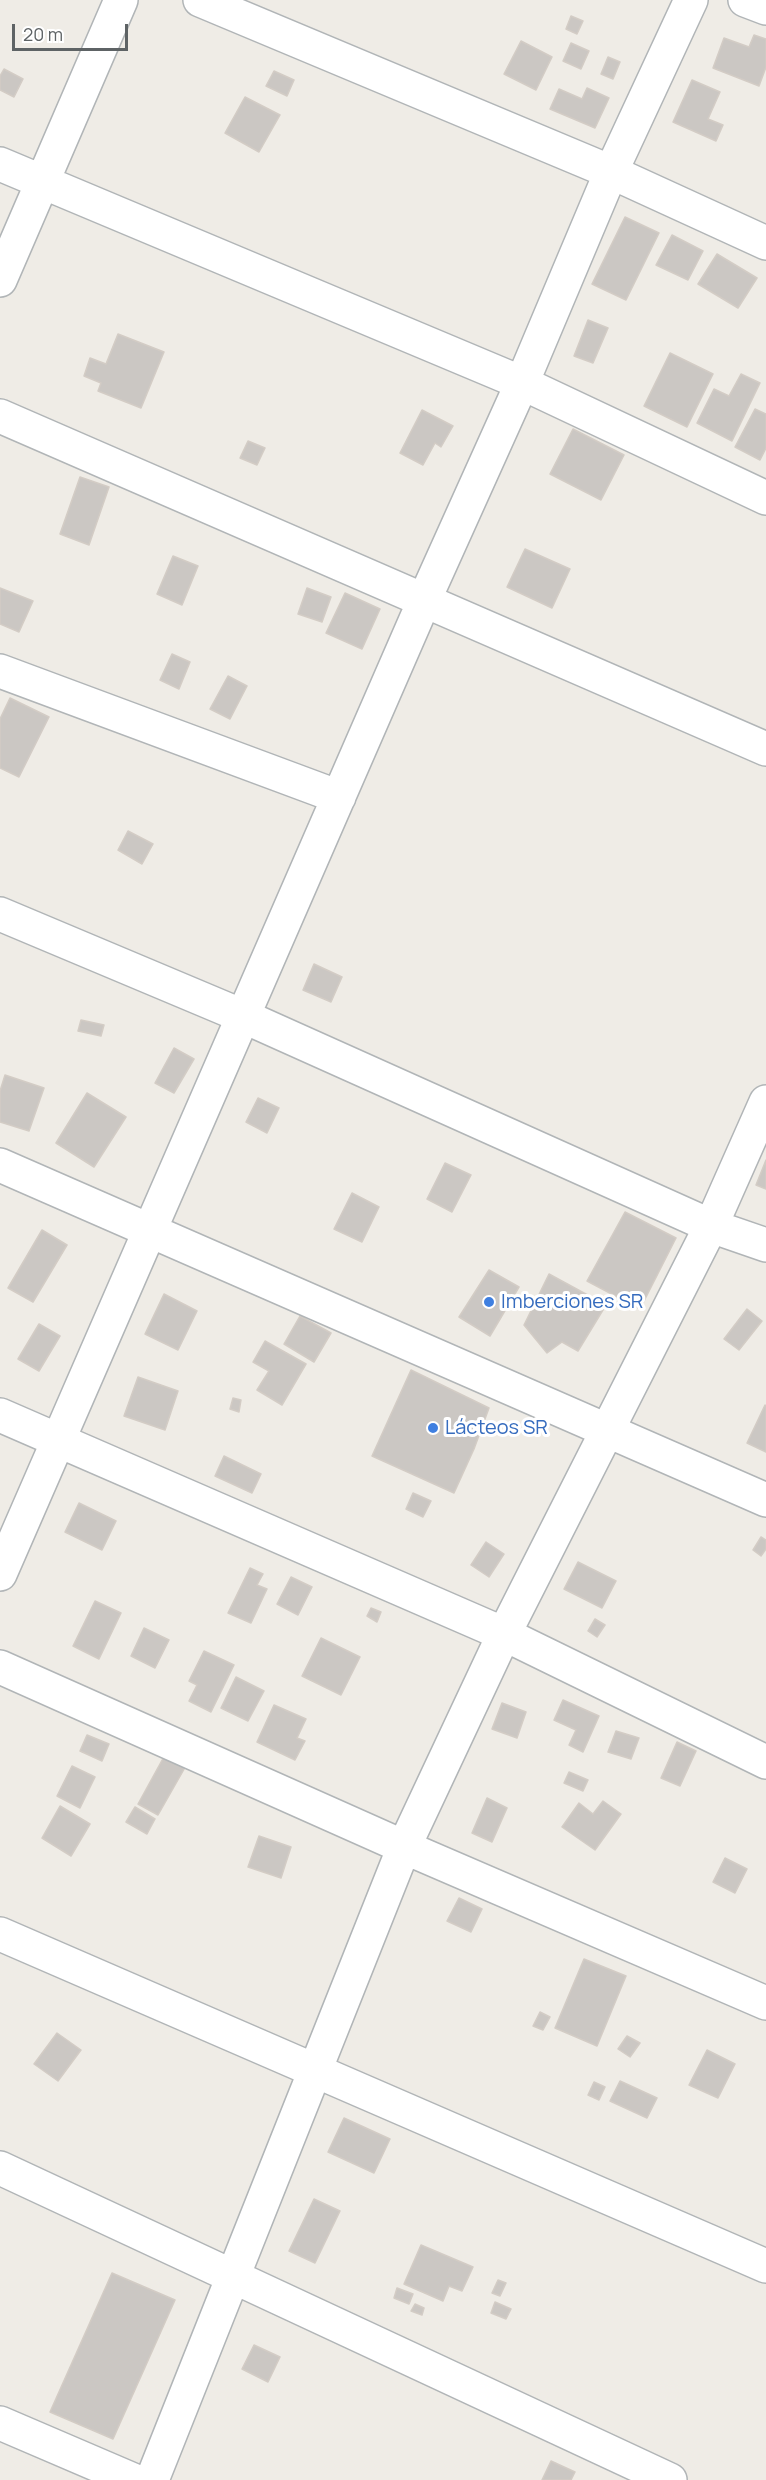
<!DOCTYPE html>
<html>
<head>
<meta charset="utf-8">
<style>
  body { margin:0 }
  #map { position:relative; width:766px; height:2480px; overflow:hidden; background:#efece6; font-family:Manrope,sans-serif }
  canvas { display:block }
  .scale { position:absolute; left:12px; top:24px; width:116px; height:27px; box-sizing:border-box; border:3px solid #5e6365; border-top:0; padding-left:8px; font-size:18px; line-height:21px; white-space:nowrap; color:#5e6365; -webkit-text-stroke:4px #fff; paint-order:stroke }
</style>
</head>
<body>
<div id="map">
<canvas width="766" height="2480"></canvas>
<div class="scale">20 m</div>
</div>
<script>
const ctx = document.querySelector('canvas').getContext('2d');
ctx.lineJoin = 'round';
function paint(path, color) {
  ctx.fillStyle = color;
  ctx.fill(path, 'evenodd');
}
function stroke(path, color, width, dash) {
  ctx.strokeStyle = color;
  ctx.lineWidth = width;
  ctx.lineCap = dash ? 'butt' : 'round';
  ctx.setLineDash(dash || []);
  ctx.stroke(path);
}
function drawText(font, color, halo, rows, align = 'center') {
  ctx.font = font + ' Manrope,sans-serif';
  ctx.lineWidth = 6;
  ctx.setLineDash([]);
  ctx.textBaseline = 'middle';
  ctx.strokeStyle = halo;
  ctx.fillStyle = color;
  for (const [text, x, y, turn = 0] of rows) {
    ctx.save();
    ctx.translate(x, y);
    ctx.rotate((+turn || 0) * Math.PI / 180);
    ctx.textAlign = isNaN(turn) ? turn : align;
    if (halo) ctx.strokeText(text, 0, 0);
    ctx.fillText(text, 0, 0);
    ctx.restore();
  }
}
const building = new Path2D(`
  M 571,16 L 583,21 L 577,34 L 566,29 Z
  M 754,35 L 766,39 L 766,67 L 759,86 L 713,68 L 724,38 L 749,47 Z
  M 521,41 L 552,57 L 536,90 L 504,74 Z
  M 571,43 L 589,51 L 581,69 L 563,61 Z
  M 608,57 L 620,62 L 613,79 L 601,74 Z
  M 4,69 L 23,79 L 14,97 L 0,90 L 0,76 Z
  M 274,71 L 294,80 L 287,96 L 266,86 Z
  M 692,80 L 720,92 L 708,119 L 723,125 L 716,141 L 673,122 Z
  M 587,88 L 609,98 L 595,128 L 550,109 L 559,89 L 582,99 Z
  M 245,97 L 280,115 L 259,152 L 225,133 Z
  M 625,217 L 659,233 L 626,300 L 592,284 Z
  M 672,235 L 703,251 L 688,280 L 656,265 Z
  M 717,254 L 757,278 L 738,308 L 698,284 Z
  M 588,320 L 608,328 L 593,363 L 574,356 Z
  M 118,334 L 164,352 L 141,408 L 98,391 L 101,383 L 84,376 L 90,358 L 106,364 Z
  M 670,353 L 713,374 L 687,427 L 644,406 Z
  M 741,374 L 760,383 L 732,441 L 697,423 L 714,389 L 729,396 Z
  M 755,409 L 766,414 L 766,448 L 760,460 L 735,447 Z
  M 422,410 L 453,426 L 441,447 L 435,443 L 423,465 L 400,453 Z
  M 573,429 L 624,455 L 601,500 L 550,474 Z
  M 248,441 L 265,448 L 257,465 L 240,458 Z
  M 80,477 L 109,487 L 89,545 L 60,534 Z
  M 525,549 L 570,569 L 552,608 L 507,587 Z
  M 173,556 L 198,566 L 182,605 L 157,594 Z
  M 0,588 L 33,601 L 19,632 L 0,624 Z
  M 307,588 L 331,597 L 322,622 L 298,614 Z
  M 345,593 L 380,609 L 362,649 L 326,633 Z
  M 172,654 L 190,662 L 179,689 L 160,680 Z
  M 228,676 L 247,686 L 230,719 L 210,709 Z
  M 10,698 L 49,717 L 19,777 L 0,768 L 0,719 Z
  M 128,831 L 153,844 L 142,864 L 118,850 Z
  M 314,964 L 342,977 L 331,1002 L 303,990 Z
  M 81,1020 L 104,1025 L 101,1036 L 78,1031 Z
  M 174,1048 L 194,1059 L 174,1093 L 155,1083 Z
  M 5,1075 L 44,1088 L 29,1131 L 0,1122 L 0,1091 Z
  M 87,1093 L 126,1117 L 94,1167 L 56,1143 Z
  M 258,1098 L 279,1108 L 267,1133 L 246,1122 Z
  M 766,1160 L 766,1189 L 756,1185 Z
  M 445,1163 L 471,1175 L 452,1212 L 427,1199 Z
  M 352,1193 L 379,1207 L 362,1242 L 334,1229 Z
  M 625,1212 L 676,1238 L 640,1309 L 587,1281 Z
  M 42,1230 L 67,1245 L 33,1302 L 8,1288 Z
  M 489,1270 L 519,1287 L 490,1336 L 459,1317 Z
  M 549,1274 L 606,1305 L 578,1351 L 562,1342 L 547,1353 L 524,1325 Z
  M 164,1294 L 197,1311 L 178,1350 L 145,1334 Z
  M 747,1309 L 762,1321 L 739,1350 L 724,1339 Z
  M 300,1316 L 331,1333 L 314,1362 L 284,1344 Z
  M 39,1324 L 60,1336 L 39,1371 L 18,1359 Z
  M 265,1341 L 306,1364 L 282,1405 L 257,1390 L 269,1371 L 253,1362 Z
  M 411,1370 L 489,1408 L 474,1449 L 454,1493 L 372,1456 Z
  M 138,1377 L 178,1391 L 165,1430 L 124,1416 Z
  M 233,1398 L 241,1400 L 239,1412 L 230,1409 Z
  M 765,1405 L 766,1406 L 766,1452 L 747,1443 Z
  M 224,1456 L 261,1474 L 252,1493 L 215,1476 Z
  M 413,1493 L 431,1501 L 423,1517 L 406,1509 Z
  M 79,1503 L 116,1521 L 102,1550 L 65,1532 Z
  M 761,1537 L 766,1540 L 766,1549 L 761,1556 L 753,1550 Z
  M 486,1542 L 504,1554 L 489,1577 L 471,1565 Z
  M 578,1562 L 616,1581 L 602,1608 L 564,1589 Z
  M 250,1568 L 263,1574 L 257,1585 L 267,1589 L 251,1623 L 228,1613 Z
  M 291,1577 L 312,1587 L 298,1615 L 277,1604 Z
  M 95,1601 L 121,1613 L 99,1659 L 73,1646 Z
  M 371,1608 L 381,1612 L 377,1622 L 367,1616 Z
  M 595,1619 L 605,1625 L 597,1637 L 588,1631 Z
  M 144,1628 L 169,1640 L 155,1668 L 131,1656 Z
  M 321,1638 L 360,1657 L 341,1695 L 302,1676 Z
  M 204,1651 L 234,1665 L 211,1712 L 189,1701 L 197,1685 L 189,1681 Z
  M 236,1677 L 264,1691 L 248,1721 L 221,1708 Z
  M 563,1700 L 599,1716 L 583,1752 L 569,1745 L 576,1730 L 554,1720 Z
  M 502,1703 L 526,1712 L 517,1738 L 492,1729 Z
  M 274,1705 L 306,1719 L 297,1738 L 305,1741 L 295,1760 L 257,1742 Z
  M 616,1731 L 639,1738 L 631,1759 L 608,1752 Z
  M 87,1735 L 109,1744 L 102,1761 L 80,1751 Z
  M 677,1742 L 696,1751 L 680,1786 L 661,1778 Z
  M 166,1753 L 187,1764 L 158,1815 L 138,1804 Z
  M 72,1766 L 95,1777 L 80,1808 L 57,1796 Z
  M 569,1772 L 588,1780 L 583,1791 L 564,1783 Z
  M 487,1798 L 507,1808 L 492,1842 L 472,1833 Z
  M 603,1801 L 621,1814 L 595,1850 L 562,1827 L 579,1803 L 593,1814 Z
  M 60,1806 L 90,1824 L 71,1856 L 42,1838 Z
  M 135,1807 L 155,1819 L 147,1834 L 126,1822 Z
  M 259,1836 L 291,1847 L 281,1878 L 248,1867 Z
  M 725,1858 L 747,1869 L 735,1893 L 713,1882 Z
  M 459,1898 L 482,1909 L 471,1932 L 447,1921 Z
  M 584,1959 L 626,1976 L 597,2046 L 555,2028 Z
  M 540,2012 L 550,2017 L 543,2030 L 533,2026 Z
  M 57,2033 L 81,2050 L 58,2081 L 34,2064 Z
  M 627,2036 L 640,2043 L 630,2057 L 618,2049 Z
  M 707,2050 L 735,2064 L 718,2098 L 689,2085 Z
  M 620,2081 L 657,2098 L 647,2118 L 610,2101 Z
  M 594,2082 L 605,2087 L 599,2100 L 588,2095 Z
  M 344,2118 L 390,2139 L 374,2173 L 328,2152 Z
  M 314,2199 L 340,2211 L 315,2263 L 289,2251 Z
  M 421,2245 L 473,2267 L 462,2291 L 449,2286 L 443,2301 L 404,2284 Z
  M 112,2273 L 175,2300 L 113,2439 L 50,2412 Z
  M 498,2280 L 506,2283 L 500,2296 L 492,2293 Z
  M 397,2288 L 413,2294 L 409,2304 L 394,2298 Z
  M 495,2302 L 511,2309 L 506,2319 L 491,2313 Z
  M 415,2304 L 424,2308 L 422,2315 L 411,2311 Z
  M 254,2345 L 280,2357 L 268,2382 L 242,2369 Z
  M 551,2461 L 575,2472 L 571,2480 L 542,2480 Z`);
paint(building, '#cbc7c3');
stroke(building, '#d3ccc5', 1.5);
const street = new Path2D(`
  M 200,0 L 611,172 L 766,243
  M 745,0 L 766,8
  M 0,164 L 522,383 L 766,498
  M 0,280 L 121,0
  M 0,416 L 766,749
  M 0,671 L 339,797
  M 0,914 L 245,1017 L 711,1226 L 766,1245
  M 0,1165 L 766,1500
  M 0,1415 L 504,1634 L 766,1762
  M 0,1574 L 431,585 L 522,383 L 611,172 L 691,0
  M 0,1667 L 404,1847 L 766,2003
  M 0,1934 L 766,2266
  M 0,2168 L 670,2480
  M 0,2423 L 133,2480
  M 152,2480 L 404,1847 L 504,1634 L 711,1226 L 766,1102`);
stroke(street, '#b1b5b7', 36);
stroke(street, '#fff', 33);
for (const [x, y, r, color] of [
  [489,1302,6,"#3f7fe0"],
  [433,1428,6,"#3f7fe0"]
]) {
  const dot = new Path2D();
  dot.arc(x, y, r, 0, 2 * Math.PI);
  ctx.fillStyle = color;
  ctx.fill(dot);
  stroke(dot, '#fff', 2);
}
drawText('20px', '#366cbe', '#fff', [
  ["Imberciones SR",501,1302],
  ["Lácteos SR",445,1428]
], 'left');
</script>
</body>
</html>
